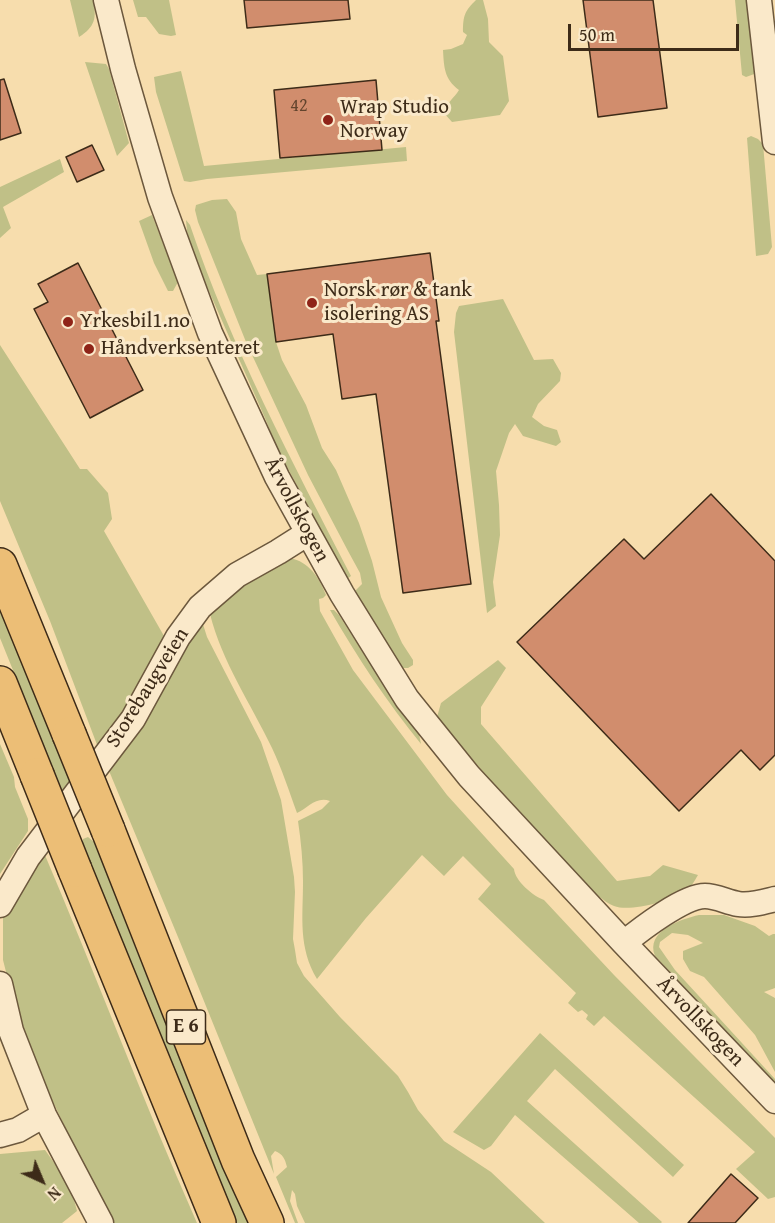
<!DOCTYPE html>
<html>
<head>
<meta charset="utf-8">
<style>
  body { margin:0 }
  #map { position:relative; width:775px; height:1223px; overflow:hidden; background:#f7ddad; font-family:"Gentium Book Plus",serif }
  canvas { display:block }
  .north { position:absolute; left:12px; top:1151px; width:60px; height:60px; -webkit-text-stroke:4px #fae9ca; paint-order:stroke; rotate:136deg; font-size:16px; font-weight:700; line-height:24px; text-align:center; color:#3d2b18 }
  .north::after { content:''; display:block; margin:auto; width:21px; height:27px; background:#3d2b18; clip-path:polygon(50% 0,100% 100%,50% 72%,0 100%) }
  .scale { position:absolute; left:568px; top:24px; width:171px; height:27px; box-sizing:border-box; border:3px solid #3d2b18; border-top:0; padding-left:8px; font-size:18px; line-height:21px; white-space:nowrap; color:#3d2b18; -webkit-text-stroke:4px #fae9ca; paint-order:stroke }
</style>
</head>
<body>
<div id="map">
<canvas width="775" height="1223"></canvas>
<div class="north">N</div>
<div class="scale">50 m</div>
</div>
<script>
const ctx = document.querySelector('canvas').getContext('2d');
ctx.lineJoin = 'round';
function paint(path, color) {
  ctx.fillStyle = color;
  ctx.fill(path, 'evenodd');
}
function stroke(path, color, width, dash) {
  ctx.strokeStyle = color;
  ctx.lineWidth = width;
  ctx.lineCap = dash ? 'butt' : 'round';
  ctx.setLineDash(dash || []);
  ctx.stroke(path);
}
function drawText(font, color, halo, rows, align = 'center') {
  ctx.font = font + ' "Gentium Book Plus",serif';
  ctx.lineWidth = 6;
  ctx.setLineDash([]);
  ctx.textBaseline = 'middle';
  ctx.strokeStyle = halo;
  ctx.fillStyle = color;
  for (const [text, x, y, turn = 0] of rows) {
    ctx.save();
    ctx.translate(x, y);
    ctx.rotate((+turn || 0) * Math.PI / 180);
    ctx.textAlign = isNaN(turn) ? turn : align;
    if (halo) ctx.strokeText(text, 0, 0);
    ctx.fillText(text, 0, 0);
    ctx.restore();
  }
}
paint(new Path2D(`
  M 70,0 L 93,0 C 97,18 95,27 79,37 Z
  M 133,0 L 169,0 L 176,35 L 171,36 L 159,34 L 146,17 L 138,17 Z
  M 476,0 L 483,0 L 488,19 L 489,42 L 503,56 L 509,101 L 500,115 L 452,122 L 443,112 C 446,104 454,98 459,90 C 444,79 444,67 443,50 L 451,49 L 463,44 L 467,35 L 463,32 C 463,15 465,11 476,0 Z
  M 735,0 L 749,0 L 757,73 L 746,77 L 742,75 Z
  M 85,62 L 106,64 L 109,69 L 129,143 L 117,156 Z
  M 181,71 L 204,166 L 406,147 L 407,161 L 207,179 L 190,182 L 184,181 L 156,92 L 154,77 Z
  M 751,136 L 758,139 L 763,144 L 772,247 L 768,254 L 756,256 L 747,138 Z
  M 60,159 L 64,172 L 3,207 L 11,228 L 0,238 L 0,187 Z
  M 227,199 L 236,212 L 241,239 L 257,275 L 267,274 L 276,342 L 282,360 L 306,405 L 322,448 L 336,470 L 359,523 L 372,561 L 381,597 L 402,643 L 413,660 L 413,665 L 408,668 L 402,668 L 354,592 L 362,584 L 360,573 L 348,551 L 308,475 L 246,342 L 198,222 L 195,210 L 196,205 L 212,200 Z
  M 152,215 L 178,282 L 173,291 L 168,291 L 154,263 L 139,221 Z
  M 186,220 L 190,225 C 231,347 293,463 351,576 L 347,579 L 277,448 L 265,418 L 204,280 L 191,247 L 187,231 Z
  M 503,299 L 534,360 L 553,359 L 561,373 L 560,381 L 538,404 L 532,417 L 544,426 L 557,430 L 561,442 L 556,446 L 523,436 L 515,424 L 509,433 L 496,471 L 499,505 L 500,535 L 493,582 L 496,606 L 487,613 L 454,332 L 456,313 L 459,306 Z
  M 0,345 L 80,469 L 87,469 L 108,493 L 112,519 L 104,531 L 168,643 L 99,750 L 50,621 L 0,501 Z
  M 290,558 C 309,562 319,577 326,595 L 323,598 L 319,599 L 320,611 L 353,670 L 447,795 L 514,869 C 515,881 533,896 544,900 L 614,975 L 775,1138 L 775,1197 L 768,1199 L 736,1169 L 755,1152 L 604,1016 L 594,1026 L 586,1019 L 588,1015 L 582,1010 L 578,1012 L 568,1003 L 576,993 L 478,899 L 491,884 L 463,856 L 444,876 L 422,855 L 366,918 L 317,979 C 298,947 303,917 303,882 C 303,862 301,841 298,821 L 322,809 L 330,801 C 316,796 308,808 297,813 C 289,791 282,769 272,748 C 251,704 222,662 210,614 L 226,595 Z
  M 0,603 L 72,786 L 63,794 L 0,638 Z
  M 330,610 L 334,610 L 339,615 L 383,684 L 419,734 L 421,744 C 387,702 357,657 330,610 Z
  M 202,621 L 207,637 L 261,742 L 281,800 L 294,877 L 295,892 L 293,939 L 295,950 L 297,963 L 304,976 L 340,1017 L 398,1076 L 408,1092 L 418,1110 L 444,1141 L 491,1172 L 545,1223 L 305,1223 L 297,1206 L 295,1194 L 292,1190 L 290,1201 L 298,1223 L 295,1223 L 276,1177 L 287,1167 C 285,1159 283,1154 275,1151 L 271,1156 L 274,1174 L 178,937 L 107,766 Z
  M 498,660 L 506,668 L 481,707 L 481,724 L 617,881 L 650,876 L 663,865 L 698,875 C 694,882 690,889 683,893 C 668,902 629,912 614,906 C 608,904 603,899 598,896 L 504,797 L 437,717 L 441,703 Z
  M 0,744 L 14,777 L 15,787 L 28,819 L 28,831 L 0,874 Z
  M 88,837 L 94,842 L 98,851 C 145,977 198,1100 251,1223 L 237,1223 L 211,1161 L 83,846 L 83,839 Z
  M 42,848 C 95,972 142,1099 197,1223 L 112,1223 L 88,1175 L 23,1039 L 3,960 L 3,916 Z
  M 699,915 L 724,915 L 755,926 L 769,936 L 773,934 L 775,934 L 775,988 L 764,992 L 775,998 L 775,1072 L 755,1035 L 704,977 L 690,971 L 683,959 L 683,951 L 703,943 L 688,935 L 672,933 L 660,942 L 659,947 L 675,970 L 775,1079 L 775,1085 L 655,956 C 645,931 681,919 699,915 Z
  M 540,1033 L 684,1165 L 673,1177 L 555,1069 L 527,1101 L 662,1222 L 661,1223 L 639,1223 L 515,1115 L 491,1146 L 484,1150 L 453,1132 Z
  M 45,1150 C 59,1169 72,1188 77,1211 L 62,1223 L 0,1223 L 0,1154 Z`), '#c0c087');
const building = new Path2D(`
  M 244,0 L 348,0 L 350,19 L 247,28 Z
  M 583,0 L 653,0 L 667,108 L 598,117 Z
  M 4,79 L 21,133 L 0,140 L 0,80 Z
  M 376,80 L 382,150 L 280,158 L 274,90 Z
  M 92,145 L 104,170 L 77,182 L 66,157 Z
  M 430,253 L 439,321 L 436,321 L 471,584 L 403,593 L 376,394 L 342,399 L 333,334 L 276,342 L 267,274 Z
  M 78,263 L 143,390 L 90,418 L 34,309 L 48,302 L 38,284 Z
  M 711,494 L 775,561 L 775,755 L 760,770 L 741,750 L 679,811 L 517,642 L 624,539 L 644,559 Z
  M 731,1174 L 758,1198 L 735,1223 L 688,1223 Z`);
paint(building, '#d18d6d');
stroke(building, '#3d2b18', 1.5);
const street = new Path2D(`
  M 106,0 L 123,69 L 160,197 L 210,333 L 277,477 L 342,594 L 407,699 L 469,776 L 624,943 L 775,1101
  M 759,0 L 775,142
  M 0,905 L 28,857 L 133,719 L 178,637 L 200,607 L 237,575 L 278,552 L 308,533
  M 624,943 C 641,929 684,896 705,896 C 716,896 727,902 738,904 C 750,906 763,902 775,899
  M 0,984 L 11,1031 L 44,1115 L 101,1223
  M 0,1135 L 18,1130 L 44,1115`);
const highway = new Path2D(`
  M 0,565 L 69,734
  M 0,683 L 37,775
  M 108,830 L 238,1160 L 267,1223
  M 75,870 L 219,1223`);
stroke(street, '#6c583d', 27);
stroke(highway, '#3d2b18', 36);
stroke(street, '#fae9ca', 24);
stroke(highway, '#ecbe76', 33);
const highwayBridge = new Path2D(`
  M 69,734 L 108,830
  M 37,775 L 75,870`);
stroke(highwayBridge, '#3d2b18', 36, []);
stroke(highwayBridge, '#ecbe76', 33);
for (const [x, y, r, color] of [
  [328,120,6,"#8f2418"],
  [312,303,6,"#8f2418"],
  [68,322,6,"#8f2418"],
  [89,349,6,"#8f2418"]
]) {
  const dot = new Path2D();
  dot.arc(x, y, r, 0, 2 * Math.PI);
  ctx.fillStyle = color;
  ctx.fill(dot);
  stroke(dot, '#fae9ca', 2);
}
drawText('18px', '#62442d', null, [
  ["42",299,106]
]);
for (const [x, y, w] of [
  [186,1027,39]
]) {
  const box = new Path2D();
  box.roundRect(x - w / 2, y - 17, w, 34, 4.5);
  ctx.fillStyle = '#fae9ca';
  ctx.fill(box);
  stroke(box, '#3d2b18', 1.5);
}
drawText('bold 20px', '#3d2b18', null, [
  ["E 6",186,1027]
]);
drawText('21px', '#3d2b18', '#fae9ca', [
  ["Wrap Studio",340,108],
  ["Norway",340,132],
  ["Norsk rør & tank",324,291],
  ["isolering AS",324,315],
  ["Yrkesbil1.no",80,322],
  ["Håndverksenteret",101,349]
], 'left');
drawText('21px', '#3d2b18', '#fae9ca', [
  ["Årvollskogen",296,510,62],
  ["Storebaugveien",148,688,-58],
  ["Årvollskogen",700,1022,46]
]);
</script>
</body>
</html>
